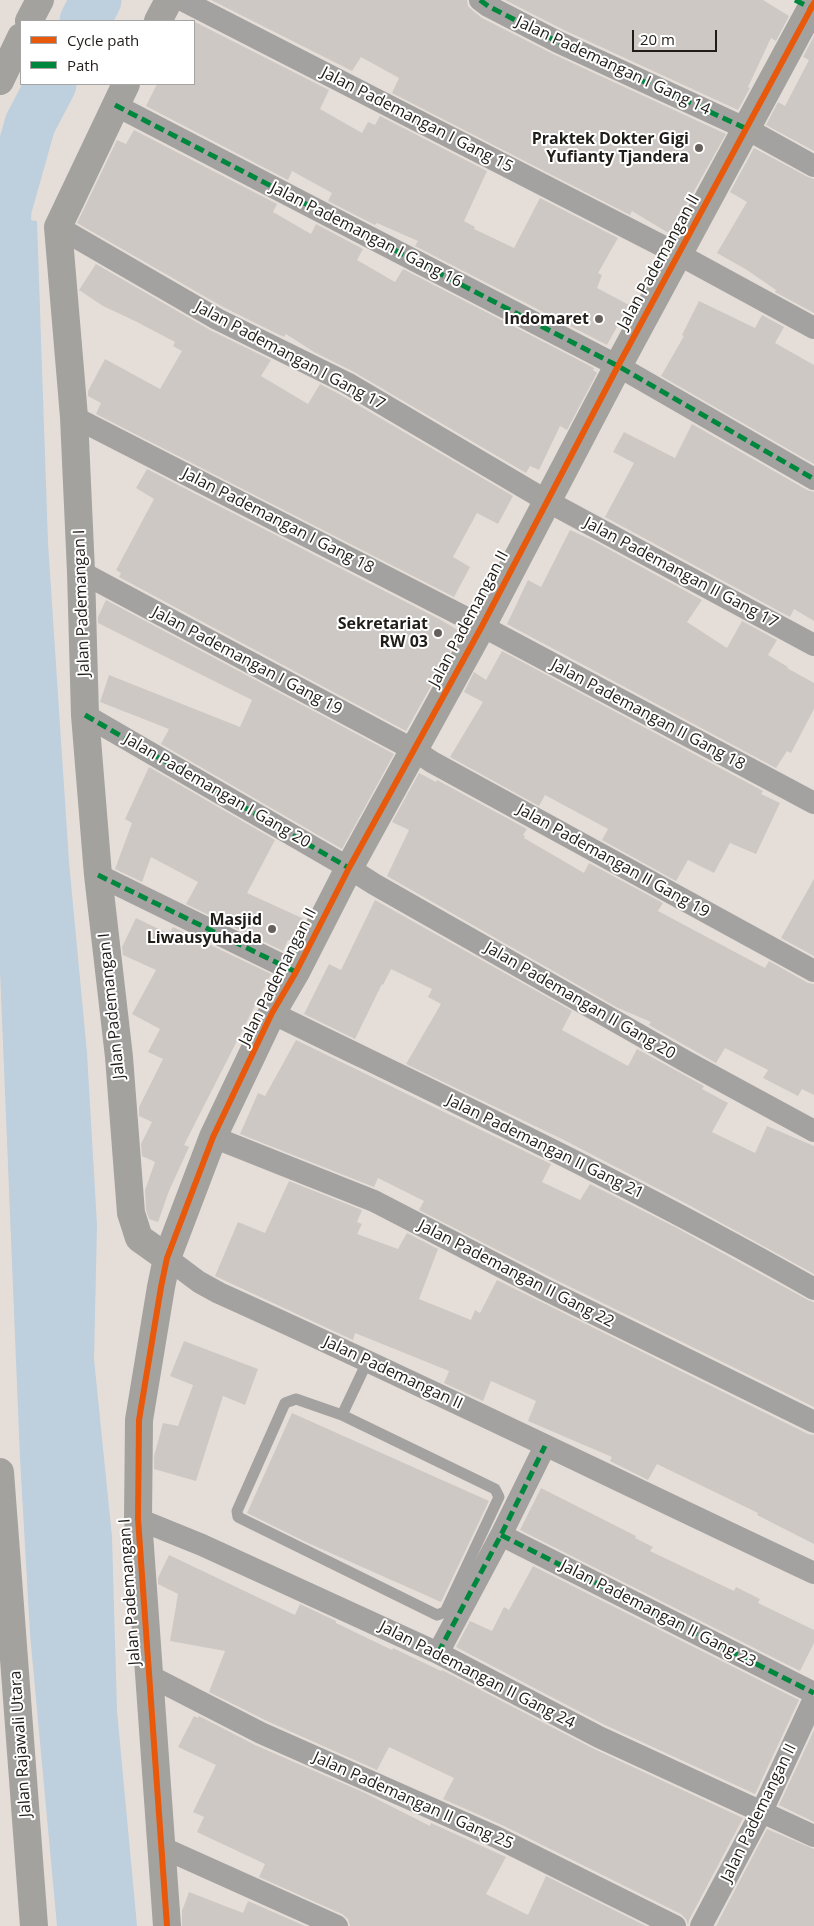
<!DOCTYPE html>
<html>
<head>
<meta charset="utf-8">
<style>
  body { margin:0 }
  #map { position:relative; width:814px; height:1926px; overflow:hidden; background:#e5ded8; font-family:"Open Sans",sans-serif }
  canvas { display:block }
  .legend { position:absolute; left:20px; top:20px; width:175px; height:65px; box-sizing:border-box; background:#fff; border:1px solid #a6a4a3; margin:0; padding:6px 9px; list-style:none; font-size:15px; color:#201c18 }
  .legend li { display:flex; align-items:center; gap:10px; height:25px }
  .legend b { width:25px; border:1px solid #a6a4a3 }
  .scale { position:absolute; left:632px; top:30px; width:85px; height:22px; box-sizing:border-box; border:2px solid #201c18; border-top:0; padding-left:6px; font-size:15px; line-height:18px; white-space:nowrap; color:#201c18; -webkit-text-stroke:4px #fff; paint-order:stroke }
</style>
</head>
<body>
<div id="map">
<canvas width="814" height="1926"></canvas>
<ul class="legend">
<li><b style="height:6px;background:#e8590c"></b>Cycle path</li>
<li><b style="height:6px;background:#00873e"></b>Path</li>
</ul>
<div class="scale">20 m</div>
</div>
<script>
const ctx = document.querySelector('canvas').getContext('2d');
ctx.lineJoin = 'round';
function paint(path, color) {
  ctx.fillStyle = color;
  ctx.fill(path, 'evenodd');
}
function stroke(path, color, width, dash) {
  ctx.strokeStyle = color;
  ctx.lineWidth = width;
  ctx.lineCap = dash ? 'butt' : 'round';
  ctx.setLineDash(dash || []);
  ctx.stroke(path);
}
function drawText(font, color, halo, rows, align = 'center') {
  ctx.font = font + ' "Open Sans",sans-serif';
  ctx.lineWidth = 4;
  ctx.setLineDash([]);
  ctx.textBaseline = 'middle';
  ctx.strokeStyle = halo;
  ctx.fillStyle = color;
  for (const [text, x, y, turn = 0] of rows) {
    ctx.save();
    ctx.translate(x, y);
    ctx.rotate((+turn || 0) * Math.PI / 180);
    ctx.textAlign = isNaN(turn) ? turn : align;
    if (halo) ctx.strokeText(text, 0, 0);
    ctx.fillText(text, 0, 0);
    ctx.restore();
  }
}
paint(new Path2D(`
  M 0,216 L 37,221 L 48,543 L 69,862 L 87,1053 L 97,1225 L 94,1359 L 112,1537 L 117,1711 L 137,1926 L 57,1926 L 30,1634 L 20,1458 L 0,971 Z`), '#becfdd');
stroke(new Path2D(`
  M 85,21 L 96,0
  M 6,286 L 4,261 L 6,209 L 30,124 L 51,84`), '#becfdd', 51);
paint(new Path2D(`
  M 211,0 L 467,0 L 468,6 L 472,10 L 482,18 L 553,54 L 726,134 L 670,234 L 632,211 L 630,215 L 392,93 L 399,78 L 361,57 L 352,71 Z
  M 505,0 L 763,0 L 789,16 L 776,41 L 771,38 L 748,87 L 750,88 L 738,110 L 564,30 Z
  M 195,22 L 329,90 L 320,109 L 362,133 L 368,122 L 375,125 L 380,116 L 487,171 L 464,221 L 475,227 L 474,229 L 514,248 L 540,198 L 618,238 L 598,273 L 602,275 L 597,288 L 629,305 L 607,345 L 415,246 L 418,241 L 377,223 L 375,225 L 328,201 L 332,193 L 292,171 L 288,180 L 146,106 L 157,84 L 194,84 L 194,24 Z
  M 814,36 L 814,151 L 766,125 L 778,102 L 785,106 L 809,60 L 803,57 Z
  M 134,130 L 277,204 L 273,212 L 311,234 L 316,224 L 363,249 L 357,260 L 395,282 L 403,269 L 594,368 L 593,370 L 597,373 L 567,430 L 560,426 L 539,470 L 530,466 L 526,473 L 354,372 L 314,352 L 286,334 L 284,337 L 223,307 L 77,223 L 117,140 L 126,144 Z
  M 754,148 L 808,177 L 814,179 L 814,313 L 775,292 L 776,290 L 747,270 L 717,253 L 747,202 L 730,192 Z
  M 96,264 L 210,330 L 271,360 L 261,376 L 308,404 L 320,384 L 341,395 L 513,496 L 498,524 L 477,513 L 453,557 L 470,567 L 454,597 L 96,414 L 101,403 L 88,396 L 88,391 L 105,359 L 160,389 L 182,351 L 173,346 L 175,342 L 135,321 L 103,306 L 79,290 Z
  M 699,301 L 755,328 L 762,315 L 784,327 L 775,343 L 814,365 L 814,464 L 661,376 L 684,336 L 682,335 Z
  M 692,424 L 807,490 L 814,492 L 814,621 L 794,609 L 790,617 L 605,517 L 634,463 L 613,452 L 624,432 L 675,458 Z
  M 147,469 L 441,620 L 461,632 L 406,731 L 119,577 L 121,573 L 116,570 L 154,499 L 136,488 Z
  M 570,530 L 592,540 L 702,600 L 687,622 L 727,648 L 742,621 L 777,640 L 768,655 L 788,667 L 787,668 L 814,683 L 814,709 L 791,753 L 787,751 L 776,768 L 507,624 L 528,580 L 541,587 Z
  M 106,600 L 394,754 L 342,849 L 161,744 L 169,729 L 100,702 L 109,675 L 240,727 L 252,700 L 98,623 L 98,617 Z
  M 502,651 L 763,791 L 761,794 L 780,803 L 756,854 L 730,843 L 714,873 L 688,860 L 676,881 L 602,840 L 608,829 L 545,795 L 539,806 L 450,757 L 483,702 L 464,692 L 474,672 L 486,680 Z
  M 149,767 L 275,840 L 247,893 L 304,919 L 294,942 L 288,940 L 283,951 L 186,904 L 198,882 L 151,857 L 142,882 L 115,869 L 132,823 L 125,819 Z
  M 419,773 L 436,782 L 437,780 L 527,829 L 523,835 L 525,836 L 524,838 L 584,873 L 589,863 L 663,903 L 658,911 L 765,968 L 769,961 L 808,983 L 814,984 L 814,1095 L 802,1089 L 798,1096 L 763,1078 L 768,1070 L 725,1048 L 716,1063 L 649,1025 L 651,1022 L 618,1008 L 387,876 L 409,830 L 392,822 Z
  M 814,879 L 814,956 L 781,938 Z
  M 375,900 L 572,1011 L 562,1030 L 628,1066 L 637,1049 L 704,1086 L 702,1089 L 728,1103 L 712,1132 L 755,1153 L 767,1126 L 814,1146 L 814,1274 L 687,1204 L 564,1140 L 406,1064 L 441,1004 L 428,997 L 432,989 L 391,969 L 383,985 L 382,984 L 355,1039 L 304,1014 L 329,964 L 341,970 Z
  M 136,918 L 169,934 L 173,927 L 271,974 L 184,1145 L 189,1147 L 169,1191 L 158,1222 L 149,1219 L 146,1210 L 145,1190 L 155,1162 L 142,1156 L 141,1144 L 152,1122 L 139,1116 L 139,1107 L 163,1059 L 148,1052 L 160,1029 L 132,1014 L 156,970 L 123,955 L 122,947 Z
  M 296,1040 L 551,1164 L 542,1182 L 580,1200 L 590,1184 L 675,1227 L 808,1300 L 814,1302 L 814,1407 L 550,1277 L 419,1210 L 424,1201 L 378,1178 L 374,1187 L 240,1134 L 258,1093 L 265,1096 Z
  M 289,1181 L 362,1210 L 357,1222 L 362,1224 L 357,1234 L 398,1249 L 407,1233 L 438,1249 L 419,1299 L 471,1320 L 475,1310 L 480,1313 L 497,1280 L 808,1434 L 814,1435 L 814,1544 L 757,1515 L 758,1513 L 657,1464 L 648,1480 L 610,1461 L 612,1457 L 528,1421 L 536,1401 L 491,1381 L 483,1401 L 444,1383 L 449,1371 L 355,1333 L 353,1340 L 215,1276 L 238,1222 L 265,1233 Z
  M 184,1341 L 258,1369 L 245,1405 L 223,1396 L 196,1481 L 154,1469 L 154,1456 L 163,1423 L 178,1426 L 193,1385 L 170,1376 Z
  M 292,1413 L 489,1501 L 441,1602 L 308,1543 L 247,1513 Z
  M 541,1488 L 636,1536 L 635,1538 L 653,1547 L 650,1551 L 734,1591 L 736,1587 L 760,1599 L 758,1603 L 814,1630 L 814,1643 L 800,1671 L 520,1530 Z
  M 169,1555 L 295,1615 L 300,1604 L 336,1621 L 336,1623 L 392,1650 L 393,1648 L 441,1671 L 442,1670 L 594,1749 L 743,1818 L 689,1920 L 688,1925 L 686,1919 L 681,1914 L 502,1825 L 443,1799 L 454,1778 L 389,1747 L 377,1770 L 267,1721 L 209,1692 L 225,1651 L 170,1641 L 178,1594 L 158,1584 L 158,1578 Z
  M 533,1566 L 799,1700 L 755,1794 L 605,1725 L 456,1647 L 470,1621 L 492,1631 L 504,1607 L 509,1610 Z
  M 194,1716 L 198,1718 L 199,1716 L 255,1745 L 365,1793 L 430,1826 L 431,1823 L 506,1857 L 486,1894 L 528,1915 L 546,1876 L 646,1926 L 350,1926 L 348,1919 L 342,1914 L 259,1877 L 265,1864 L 197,1832 L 204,1817 L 193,1812 L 216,1765 L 178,1747 Z
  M 814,1730 L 814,1822 L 779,1805 Z
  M 767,1829 L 814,1849 L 814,1926 L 716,1926 Z
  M 189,1892 L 243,1913 L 248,1901 L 305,1926 L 182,1926 L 182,1911 Z`), '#cdc8c3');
stroke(new Path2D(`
  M 342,1415 L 495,1489 L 499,1497 L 445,1612 L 437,1615 L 238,1517 L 237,1511 L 285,1403 L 296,1399 L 342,1415 L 368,1360`), '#a4a2a0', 11);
stroke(new Path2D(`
  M 182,0 L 678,254 L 814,328
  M 480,0 L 488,6 L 558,42 L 747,129 L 814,166
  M 115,105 L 618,366 L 814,479
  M 58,227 L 217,319 L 347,383 L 547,501 L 814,645
  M 74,417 L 482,626 L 814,803
  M 81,572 L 414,750 L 432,762 L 814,971
  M 85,715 L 349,868 L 374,884 L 687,1062 L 814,1131
  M 98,875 L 296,972
  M 272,1013 C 454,1102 638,1188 814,1289
  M 213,1137 L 374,1201 L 544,1289 L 814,1422
  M 167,1258 L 199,1282 L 219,1293 C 419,1383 616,1480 814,1573
  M 138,1519 L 202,1545 L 438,1653 L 599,1737 L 814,1836
  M 501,1535 L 814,1693
  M 438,1653 L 501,1535 L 545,1446
  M 150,1676 L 261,1733 L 496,1837 L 675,1926
  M 161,1847 L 337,1926
  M 701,1926 L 762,1811 L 814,1699`), '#a4a2a0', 22);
stroke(new Path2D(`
  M 29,21 L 40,0
  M 158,21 L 169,0
  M 0,81 L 21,37
  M 126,84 L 58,227 L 74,417 L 81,572 L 85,715 L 98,875 L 119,1057 L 131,1213 L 139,1238 L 167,1258
  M 0,1472 L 34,1926
  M 167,1926 L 138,1519 L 139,1420 L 161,1287 L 167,1258 L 213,1137 L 272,1013 L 296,972 L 349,868 L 482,626 L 618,366 L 814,3`), '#a4a29e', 28);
stroke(new Path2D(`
  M 480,0 L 488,6 L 558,42 L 747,129
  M 795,0 L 811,8
  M 115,105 L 618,366 L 814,479
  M 85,715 L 349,868
  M 98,875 L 296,972
  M 501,1535 L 814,1693
  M 438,1653 L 501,1535 L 545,1446`), '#00873e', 5, [10, 5]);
stroke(new Path2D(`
  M 167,1926 L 138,1519 L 139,1420 L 161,1287 L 167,1258 L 213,1137 L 272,1013 L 296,972 L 349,868 L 482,626 L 618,366 L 814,3`), '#e8590c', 6);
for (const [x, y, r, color] of [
  [699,148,5,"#65605b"],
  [599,319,5,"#65605b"],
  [438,633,5,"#65605b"],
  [272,929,5,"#65605b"]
]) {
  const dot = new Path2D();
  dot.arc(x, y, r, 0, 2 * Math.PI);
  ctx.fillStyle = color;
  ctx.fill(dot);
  stroke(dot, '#fff', 2);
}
drawText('16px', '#201c18', '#fff', [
  ["Jalan Pademangan I Gang 14",613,66,25],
  ["Jalan Pademangan I Gang 15",417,120,27],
  ["Jalan Pademangan I Gang 16",366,235,27],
  ["Jalan Pademangan II",659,262,-61],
  ["Jalan Pademangan I Gang 17",290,356,28],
  ["Jalan Pademangan I Gang 18",278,521,27],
  ["Jalan Pademangan II Gang 17",681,573,28],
  ["Jalan Pademangan I",82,603,-92],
  ["Jalan Pademangan II",469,619,-62],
  ["Jalan Pademangan I Gang 19",247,661,28],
  ["Jalan Pademangan II Gang 18",648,715,28],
  ["Jalan Pademangan I Gang 20",217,791,30],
  ["Jalan Pademangan II Gang 19",613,861,29],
  ["Jalan Pademangan II",278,977,-63],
  ["Jalan Pademangan II Gang 20",580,1001,30],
  ["Jalan Pademangan I",112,1006,-96],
  ["Jalan Pademangan II Gang 21",545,1147,26],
  ["Jalan Pademangan II Gang 22",516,1274,27],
  ["Jalan Pademangan II",393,1373,25],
  ["Jalan Pademangan I",130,1592,-94],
  ["Jalan Pademangan II Gang 23",658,1614,27],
  ["Jalan Pademangan II Gang 24",477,1675,27],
  ["Jalan Rajawali Utara",21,1744,-94],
  ["Jalan Pademangan II Gang 25",413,1801,24],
  ["Jalan Pademangan II",759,1813,-64]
]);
drawText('bold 16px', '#201c18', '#fff', [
  ["Praktek Dokter Gigi",689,139],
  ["Yufianty Tjandera",689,157],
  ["Indomaret",589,319],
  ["Sekretariat",428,624],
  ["RW 03",428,642],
  ["Masjid",262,920],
  ["Liwausyuhada",262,938]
], 'right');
</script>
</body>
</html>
